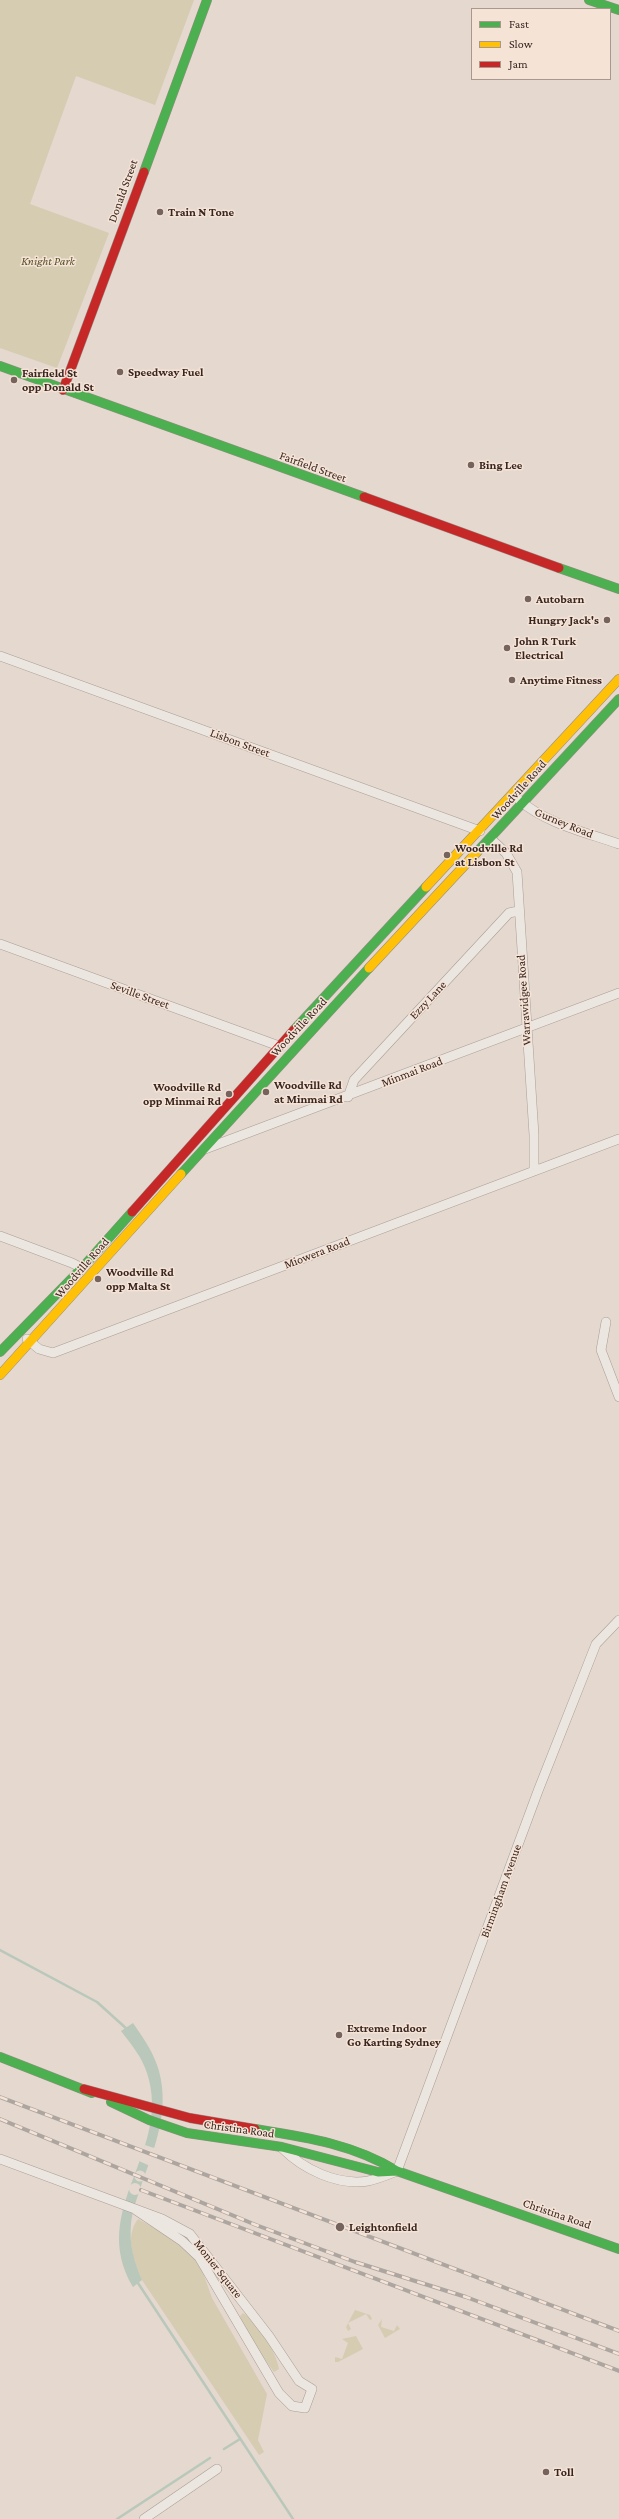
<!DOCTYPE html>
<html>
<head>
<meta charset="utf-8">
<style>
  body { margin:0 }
  #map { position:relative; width:619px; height:2519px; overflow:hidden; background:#e4d8cf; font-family:"Crimson Pro",serif }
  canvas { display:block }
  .legend { position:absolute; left:471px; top:8px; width:140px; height:72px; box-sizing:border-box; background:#f5e3d6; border:1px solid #aa978d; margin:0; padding:5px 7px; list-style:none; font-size:12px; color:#392520 }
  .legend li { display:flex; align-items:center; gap:8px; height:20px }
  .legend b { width:20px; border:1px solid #aa978d }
</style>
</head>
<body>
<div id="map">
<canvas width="619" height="2519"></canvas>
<ul class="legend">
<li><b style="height:5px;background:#4caf50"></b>Fast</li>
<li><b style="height:5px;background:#ffc107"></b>Slow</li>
<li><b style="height:5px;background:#c62828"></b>Jam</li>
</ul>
</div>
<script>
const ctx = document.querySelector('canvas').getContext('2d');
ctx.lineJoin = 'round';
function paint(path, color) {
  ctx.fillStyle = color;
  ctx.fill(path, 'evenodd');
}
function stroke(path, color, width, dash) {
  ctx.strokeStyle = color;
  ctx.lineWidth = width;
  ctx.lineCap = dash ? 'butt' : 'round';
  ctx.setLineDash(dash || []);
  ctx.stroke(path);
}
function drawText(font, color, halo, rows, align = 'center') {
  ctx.font = font + ' "Crimson Pro",serif';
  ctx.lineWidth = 3;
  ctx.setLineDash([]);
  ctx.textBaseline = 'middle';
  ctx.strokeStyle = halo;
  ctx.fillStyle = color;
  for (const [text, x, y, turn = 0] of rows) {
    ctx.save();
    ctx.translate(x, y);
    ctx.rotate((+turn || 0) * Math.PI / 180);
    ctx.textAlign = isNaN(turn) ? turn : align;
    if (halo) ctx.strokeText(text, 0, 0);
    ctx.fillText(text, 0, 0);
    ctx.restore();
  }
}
paint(new Path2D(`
  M 0,0 L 194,0 L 155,105 L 76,76 L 30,204 L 109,233 L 57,368 L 0,348 Z
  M 138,2219 L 178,2241 L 193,2255 L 202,2270 L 212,2298 L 267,2394 L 258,2440 L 264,2452 L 259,2455 L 142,2280 C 134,2262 124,2237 138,2219 Z
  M 355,2310 L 370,2315 L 372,2319 L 370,2320 L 366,2314 L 348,2323 L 351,2329 L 348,2331 L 346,2327 Z
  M 243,2313 C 258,2323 276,2351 279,2369 L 274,2372 L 257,2349 L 241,2320 L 240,2316 Z
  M 382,2319 L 381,2327 L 394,2331 L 397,2325 L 400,2329 L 385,2338 L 378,2325 Z
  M 356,2336 L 363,2349 L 338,2362 L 335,2362 L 335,2357 L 342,2359 L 348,2343 L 342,2339 Z`), '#d6ccb2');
paint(new Path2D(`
  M 133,2023 C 144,2039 154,2053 159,2071 C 170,2112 154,2149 141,2186 C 137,2199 132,2211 131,2224 C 129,2244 134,2262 142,2280 L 133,2287 C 87,2209 173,2152 147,2073 C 142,2057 131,2044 121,2031 Z`), '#b9c8bb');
paint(new Path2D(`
  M 145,2145 L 157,2149 L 150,2166 L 139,2161 Z
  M134.5 2176a5.5 5.5 0 1 1 11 0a5.5 5.5 0 1 1-11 0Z
  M129 2189a6 6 0 1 1 12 0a6 6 0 1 1-12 0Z`), '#e4d8cf');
stroke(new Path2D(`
  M 0,1950 L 97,2002 L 128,2030
  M 136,2280 L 293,2519
  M 224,2449 L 240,2439
  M 117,2519 L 210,2458`), '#b9c8bb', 2.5);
const street = new Path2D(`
  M 0,656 L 480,831
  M 519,800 C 547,824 585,832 619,844
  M 491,839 L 506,853 L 517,872 L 534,1135 L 534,1171
  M 0,944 L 279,1046
  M 348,1097 L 354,1080 L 509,913 L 518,911
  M 205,1149 L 619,993
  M 0,1236 L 72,1263 L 82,1268
  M 606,1322 L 601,1350 L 619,1397
  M 27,1339 L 39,1349 L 53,1353 L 619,1139
  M 282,2148 C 303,2169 337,2186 368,2181 C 378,2179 387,2175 397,2171 L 538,1791 L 596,1644 L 619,1620
  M 0,2159 L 162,2219 L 190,2234 L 269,2336 L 299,2381 L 312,2389 L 305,2408 L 292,2406 L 279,2393 L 199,2257 L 182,2241 L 136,2210
  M 144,2519 L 217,2469`);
const fast = new Path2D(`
  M 589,0 L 619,10
  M 144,172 L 207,0
  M 0,366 L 364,497
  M 559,568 L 619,589
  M 477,852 L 619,699
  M 294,1030 L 426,887
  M 181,1174 L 369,968
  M 0,1352 L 82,1268 L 132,1212
  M 0,2057 L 92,2093
  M 111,2102 L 149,2120 L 187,2133 L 282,2147 L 378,2172 L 397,2171
  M 255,2129 C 305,2137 353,2144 397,2171 L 619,2249`);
const slow = new Path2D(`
  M 426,887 L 619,679
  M 369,968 L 477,852
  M 0,1375 L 181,1174`);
const jam = new Path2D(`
  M 63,390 L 144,172
  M 364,497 L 559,568
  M 132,1212 L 294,1030
  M 84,2089 L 190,2118 L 255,2129`);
stroke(street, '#aa9e97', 10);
stroke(fast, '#998d88', 10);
stroke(slow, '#998d88', 10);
stroke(jam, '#998d88', 10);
stroke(street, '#ece6e0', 9);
stroke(fast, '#4caf50', 9);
stroke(slow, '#ffc107', 9);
stroke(jam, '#c62828', 9);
const rail = new Path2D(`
  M 0,2097 L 619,2331
  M 0,2119 L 256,2225 L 355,2262 L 466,2297 L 619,2354
  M 141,2190 L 619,2371`);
stroke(rail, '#ada5a0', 4);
stroke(rail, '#f5e3d6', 2.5, [8]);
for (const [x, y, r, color] of [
  [160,212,4,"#75645d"],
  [120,372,4,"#75645d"],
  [14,380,4,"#75645d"],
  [471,465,4,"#75645d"],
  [528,599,4,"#75645d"],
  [607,620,4,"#75645d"],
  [507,648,4,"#75645d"],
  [512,680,4,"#75645d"],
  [447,855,4,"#75645d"],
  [266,1092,4,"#75645d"],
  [229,1094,4,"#75645d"],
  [98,1279,4,"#75645d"],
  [339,2035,4,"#75645d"],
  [340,2227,5,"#75645d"],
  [546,2472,4,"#75645d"]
]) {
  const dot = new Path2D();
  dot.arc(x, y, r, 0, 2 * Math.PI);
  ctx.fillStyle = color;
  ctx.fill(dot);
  stroke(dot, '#f5e3d6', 1.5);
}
drawText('12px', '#392520', '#f5e3d6', [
  ["Donald Street",123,191,-70],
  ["Fairfield Street",313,467,20],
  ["Lisbon Street",240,743,20],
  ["Woodville Road",519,790,-48],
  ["Gurney Road",564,823,22],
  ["Seville Street",140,995,20],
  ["Ezzy Lane",428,1000,-47],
  ["Warrawidgee Road",524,1000,-94],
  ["Woodville Road",299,1027,-47],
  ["Minmai Road",412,1072,-21],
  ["Miowera Road",317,1253,-21],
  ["Woodville Road",82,1268,-49],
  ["Birmingham Avenue",501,1891,-70],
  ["Christina Road",239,2129,8],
  ["Christina Road",557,2214,19],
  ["Monier Square",218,2269,52]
]);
drawText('bold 12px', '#392520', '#f5e3d6', [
  ["Train N Tone",168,212],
  ["Speedway Fuel",128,372],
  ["Fairfield St",22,373],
  ["opp Donald St",22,387],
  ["Bing Lee",479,465],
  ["Autobarn",536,599],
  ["Hungry Jack's",599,620,"right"],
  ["John R Turk",515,641],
  ["Electrical",515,655],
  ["Anytime Fitness",520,680],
  ["Woodville Rd",455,848],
  ["at Lisbon St",455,862],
  ["Woodville Rd",274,1085],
  ["at Minmai Rd",274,1099],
  ["Woodville Rd",221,1087,"right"],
  ["opp Minmai Rd",221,1101,"right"],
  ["Woodville Rd",106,1272],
  ["opp Malta St",106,1286],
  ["Extreme Indoor",347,2028],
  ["Go Karting Sydney",347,2042],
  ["Leightonfield",349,2227],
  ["Toll",554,2472]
], 'left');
drawText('italic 12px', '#555327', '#f5e3d6', [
  ["Knight Park",48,261]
]);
</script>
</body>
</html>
